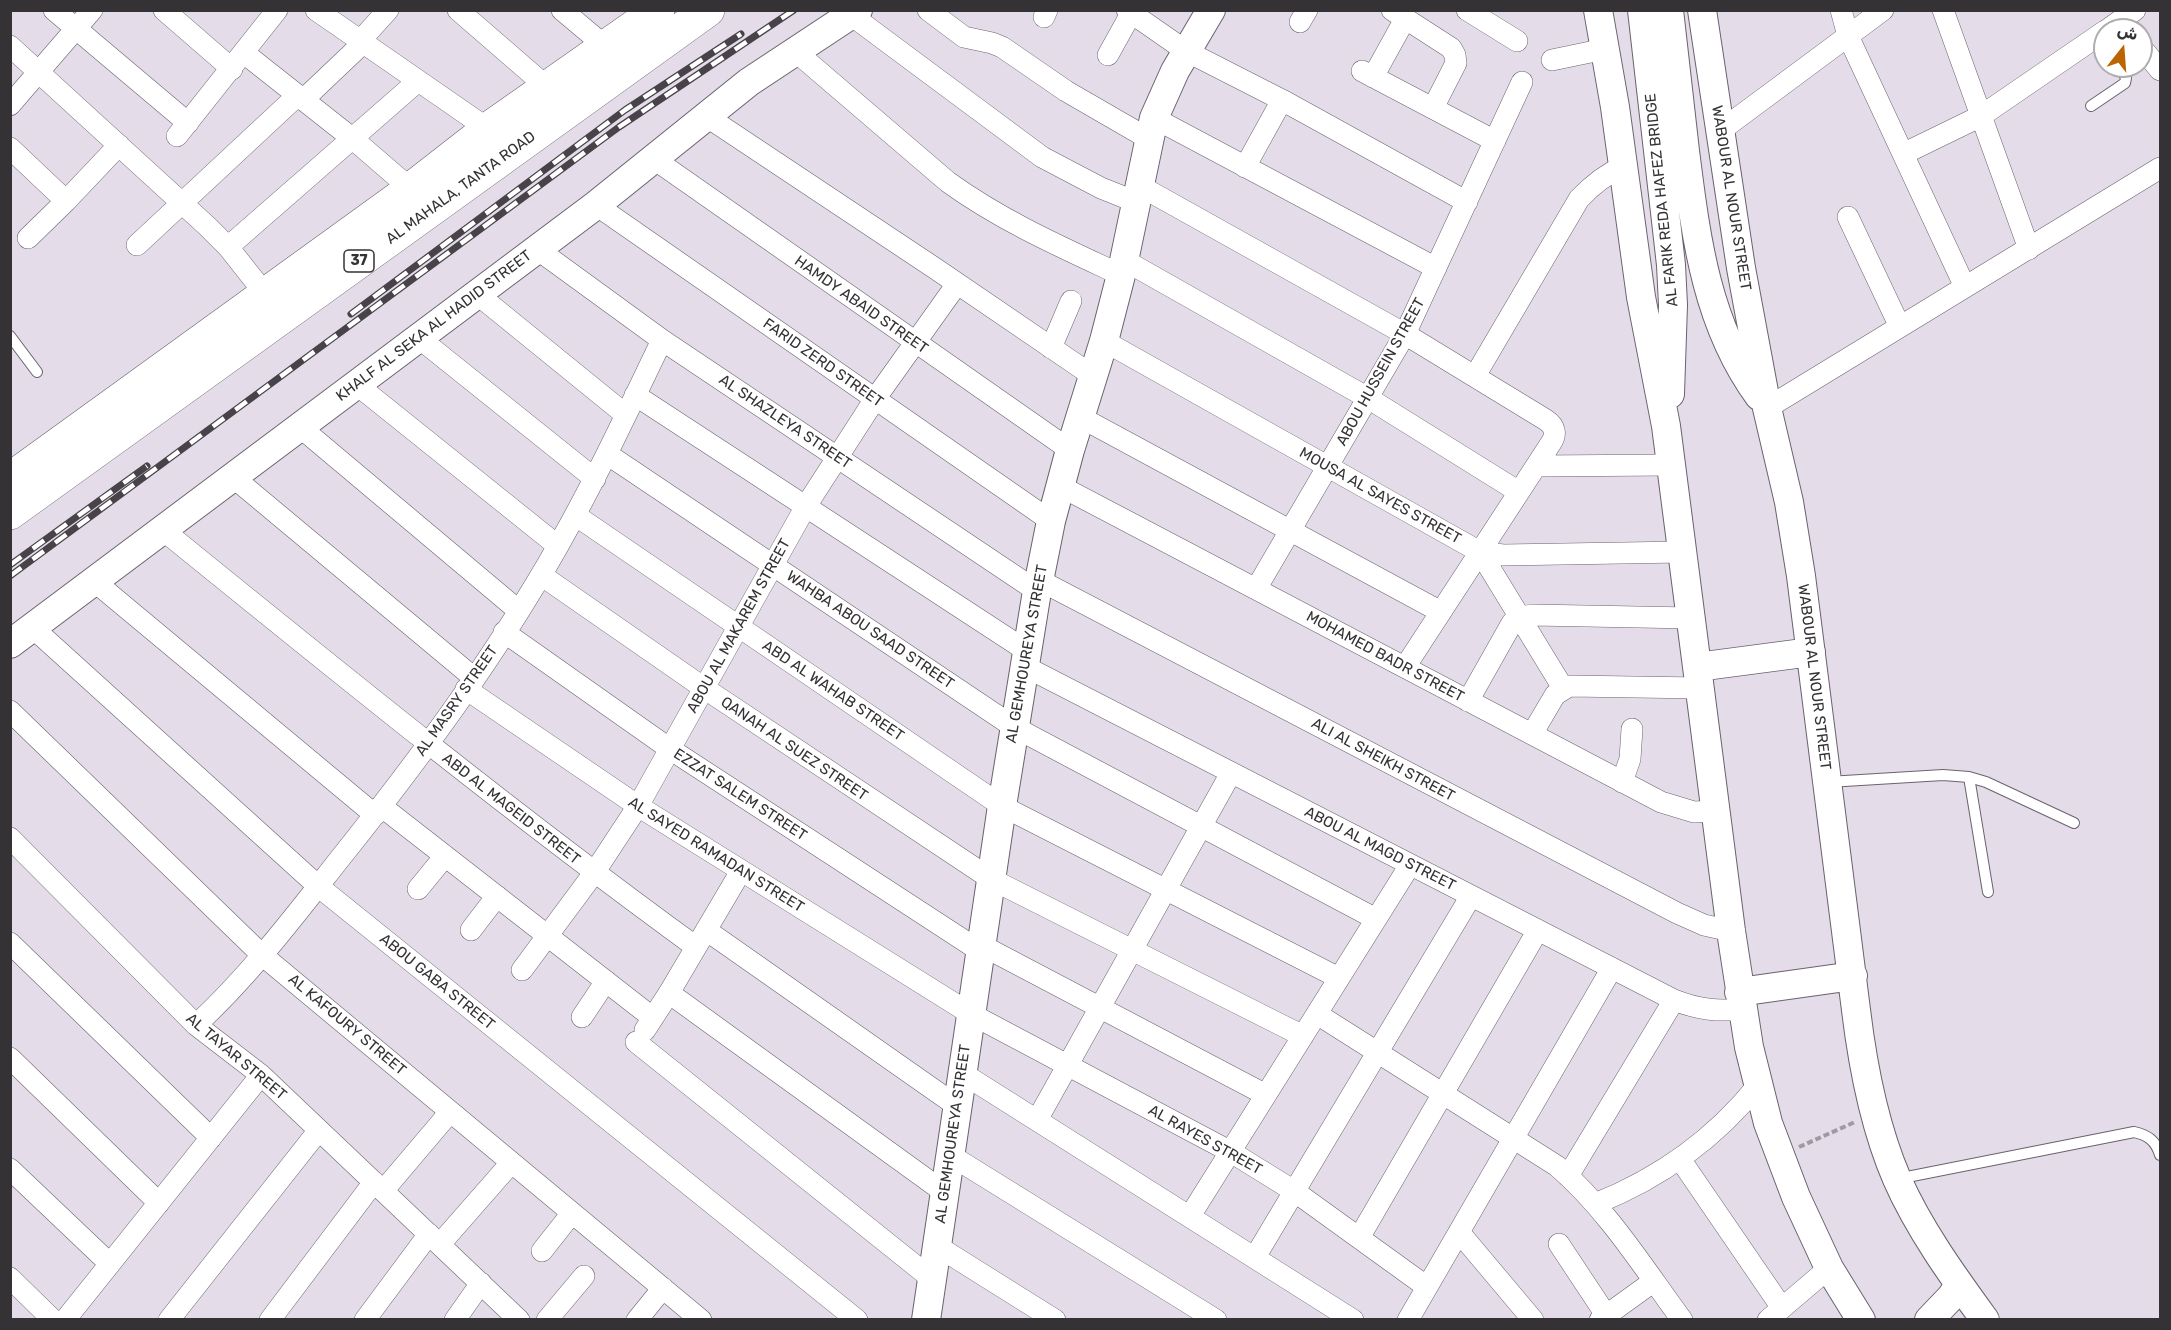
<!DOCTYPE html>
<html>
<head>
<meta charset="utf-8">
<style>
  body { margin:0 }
  #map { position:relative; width:2171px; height:1330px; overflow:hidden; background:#e5dce9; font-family:Rubik,Vazirmatn,sans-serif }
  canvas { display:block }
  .frame { position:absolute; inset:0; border:12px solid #353236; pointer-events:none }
  .north { position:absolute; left:2093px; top:18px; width:60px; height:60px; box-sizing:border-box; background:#fff; border:2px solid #aeadaf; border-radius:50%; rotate:17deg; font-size:16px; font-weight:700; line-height:24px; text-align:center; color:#353236 }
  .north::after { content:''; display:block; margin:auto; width:21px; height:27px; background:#bc6400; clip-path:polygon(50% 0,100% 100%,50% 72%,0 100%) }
</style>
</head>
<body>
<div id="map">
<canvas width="2171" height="1330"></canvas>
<div class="frame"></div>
<div class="north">ش</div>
</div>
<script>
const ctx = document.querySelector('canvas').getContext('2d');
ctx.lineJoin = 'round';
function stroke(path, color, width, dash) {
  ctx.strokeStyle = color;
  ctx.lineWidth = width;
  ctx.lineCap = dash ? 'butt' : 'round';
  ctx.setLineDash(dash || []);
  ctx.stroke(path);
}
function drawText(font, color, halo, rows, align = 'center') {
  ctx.font = font + ' Rubik,sans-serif';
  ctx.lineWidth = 4.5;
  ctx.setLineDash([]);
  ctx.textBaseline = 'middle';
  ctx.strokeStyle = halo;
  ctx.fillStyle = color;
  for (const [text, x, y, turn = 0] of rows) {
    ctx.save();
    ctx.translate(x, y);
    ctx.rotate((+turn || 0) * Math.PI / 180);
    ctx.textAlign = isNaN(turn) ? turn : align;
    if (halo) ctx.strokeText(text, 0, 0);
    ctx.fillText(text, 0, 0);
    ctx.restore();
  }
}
const lane = new Path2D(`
  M 2091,106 L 2125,83 L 2126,78 L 2120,66
  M 10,336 L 37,372
  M 1969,777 L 1988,892
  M 1828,782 L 1943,775 L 1969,777 L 1986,782 L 2074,823
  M 1897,1179 L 2134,1132 C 2148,1135 2156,1141 2160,1155`);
const street = new Path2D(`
  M 54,10 L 188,123
  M 164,10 L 232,69
  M 316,10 L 488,129
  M 458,10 L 548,88
  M 562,10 L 606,47
  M 928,10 L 964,37 L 992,43 L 1002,47 L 1066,91 L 1149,139
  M 1127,10 L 1186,51 L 1282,100 L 1467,202
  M 1392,10 L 1451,48 L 1455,55 L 1456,63 L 1433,108
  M 1467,10 L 1517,41
  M 1841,10 L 1848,36 L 1965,287
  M 1943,10 L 2029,249
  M 851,15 L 1042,157 L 1101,188 L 1136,202
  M 1044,17 L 1047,10
  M 1300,22 L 1307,10
  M 2107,30 L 2135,10
  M 360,41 L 388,10
  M 10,46 L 207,226 L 228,247 L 266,295
  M 2141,47 L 2160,70
  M 795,51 L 948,182 C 1002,221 1061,247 1121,275
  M 244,53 L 353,139 L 411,189
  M 1108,55 L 1133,10
  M 1552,60 L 1605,49
  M 1362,71 L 1495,141
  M 1373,77 L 1405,19
  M 303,100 L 363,43
  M 10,105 L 92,10
  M 706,116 L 936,269 L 1093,376
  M 1154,118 L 1436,268
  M 1720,131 L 1883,10
  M 177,136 L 277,10
  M 10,148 L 66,201
  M 1903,154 L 1981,116 L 2105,31
  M 654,159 L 1070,450
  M 1245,167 L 1282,100
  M 1140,186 L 1405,334 L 1546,420 C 1555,426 1557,434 1551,443 L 1405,667
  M 596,205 L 1051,521
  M 1848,217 L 1900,327
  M 28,238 L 66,201 L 119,145
  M 137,245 L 298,95
  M 228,247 L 418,81
  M 537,249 L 662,340 L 1037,591
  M 1124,260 L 1368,398 L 1519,492
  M 477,294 L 626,415
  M 419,338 L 595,479
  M 1104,341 L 1480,552 L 1503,555 L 1682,552
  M 1051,348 L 1071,301
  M 1475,376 L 1579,199 C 1593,184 1606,174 1624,166
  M 356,384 L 558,546
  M 635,395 L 1027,651
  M 1767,408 L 2160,168
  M 1080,417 L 1441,612
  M 300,427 L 519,611
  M 607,454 L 1014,727 L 1376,919
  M 1537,466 L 1671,465
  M 233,477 L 474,678
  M 1060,486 L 1661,802 L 1694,812 L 1716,811
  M 575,515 L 1002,806 L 1339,978
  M 163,530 C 338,672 513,814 696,947
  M 1480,552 L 1563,688
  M 541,575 L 704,688 L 991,879 L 1303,1036
  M 1039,580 L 1677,913 L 1704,925 L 1731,931
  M 94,581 L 375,815
  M 1256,589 L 1405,334 L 1522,82
  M 32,627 L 318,886 L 857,1320
  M 504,632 L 670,749 L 980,951
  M 1024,666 L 1674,1000 C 1697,1009 1717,1012 1742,1009
  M 466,689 L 638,806 L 971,1014 L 1231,1152 L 1294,1191 L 1427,1287
  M 1468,701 L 1512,623 L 1520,617 L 1533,615 L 1691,618
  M 10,711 L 262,955 L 701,1320
  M 1532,734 L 1555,695 L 1569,686 L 1700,688
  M 1622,782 L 1630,759 L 1632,729
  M 381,806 L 653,1018
  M 10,838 L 196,1025 L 261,1075 L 519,1320
  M 418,889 L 445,856
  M 471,930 L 497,896
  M 706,930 L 957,1106
  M 10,943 L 211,1138
  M 981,945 L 1266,1095
  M 522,970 L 594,873 L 638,806 L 806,506 L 875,399 L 957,284
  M 669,993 L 944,1192
  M 1317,1014 L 1557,1166 C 1607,1209 1643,1267 1682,1320
  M 582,1017 L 606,981
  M 196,1025 C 249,976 293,918 338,861 C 418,761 495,657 558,546 C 596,479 629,409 662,340
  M 645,1030 L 669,993 L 741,871
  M 636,1042 L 932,1279
  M 10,1058 L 159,1203
  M 962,1073 L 1353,1320
  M 1037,1120 L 1231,773
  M 950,1155 L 1216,1320
  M 1680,1159 L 1782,1308
  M 10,1169 L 110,1264
  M 1568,1176 L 1674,1000
  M 383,1191 L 450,1112
  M 1595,1204 C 1660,1178 1714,1140 1758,1085
  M 1190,1216 L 1410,865
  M 1459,1232 L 1533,1320
  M 1359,1238 L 1538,930
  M 440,1244 L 511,1163
  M 1559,1244 L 1606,1315
  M 937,1246 L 1055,1320
  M 542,1251 L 572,1213
  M 1255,1257 L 1471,896
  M 10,1278 L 53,1320
  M 65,1320 L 261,1075
  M 169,1320 L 319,1130
  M 270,1320 L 374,1182
  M 365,1320 L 429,1234
  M 455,1320 L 481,1283
  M 547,1320 L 584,1276
  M 637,1320 L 663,1288
  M 1408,1320 L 1612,968
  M 1600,1320 L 1654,1281
  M 1768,1320 L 1829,1268`);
const secondary = new Path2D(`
  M 1598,10 L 1615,107 L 1641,297 L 1666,426 L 1731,931 L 1749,1047 L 1768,1123 L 1796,1197 L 1829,1268 L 1861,1320
  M 1642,10 L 1671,265 L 1673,305 L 1670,394
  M 1669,10 C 1674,57 1680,104 1685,151 C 1696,237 1706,324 1759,396
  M 1702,10 L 1741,268 L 1767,408 L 1789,502 L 1801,576 L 1856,1010 C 1863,1068 1874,1126 1897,1179 C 1919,1229 1953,1276 1985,1320
  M 10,644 L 596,205 L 749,82 L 858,10
  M 1697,667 L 1811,652
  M 1739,992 L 1853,976
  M 926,1320 L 1002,806 L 1037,591 L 1051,521 L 1070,450 L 1104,341 L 1121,275 L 1154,118 L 1175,71 L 1211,10
  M 1929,1320 L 1951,1297 L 1959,1285`);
const primary = new Path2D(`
  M 10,479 L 411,189 L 488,129 L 658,10
  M 10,513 L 708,10`);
stroke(lane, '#6a636e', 12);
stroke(street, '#6a636e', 22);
stroke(secondary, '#6a636e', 30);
stroke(primary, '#6a636e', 34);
stroke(new Path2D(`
  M 1799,1147 L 1855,1122`), '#a099a3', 4, [6, 3]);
stroke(lane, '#fff', 10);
stroke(street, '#fff', 21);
stroke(secondary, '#fff', 28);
stroke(primary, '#fff', 33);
const rail = new Path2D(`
  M 351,314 L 625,110 L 741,34
  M 10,565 L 147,466
  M 10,576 L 619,127 L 794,10`);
stroke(rail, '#474348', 7);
stroke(rail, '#fff', 4.5, [14]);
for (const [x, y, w] of [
  [359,261,30]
]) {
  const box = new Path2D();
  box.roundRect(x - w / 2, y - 11, w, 22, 4.5);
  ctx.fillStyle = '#fff';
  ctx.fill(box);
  stroke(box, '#353236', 1.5);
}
drawText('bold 14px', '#353236', null, [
  ["37",359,261]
]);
drawText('15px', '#353236', '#fff', [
  ["AL MAHALA, TANTA ROAD",461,188,-36],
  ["WABOUR AL NOUR STREET",1731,198,81],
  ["AL FARIK REDA HAFEZ BRIDGE",1662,200,-96],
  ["HAMDY ABAID STREET",861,305,35],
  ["KHALF AL SEKA AL HADID STREET",434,326,-37],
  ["FARID ZERD STREET",823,363,35],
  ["ABOU HUSSEIN STREET",1381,372,-61],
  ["AL SHAZLEYA STREET",785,422,34],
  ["MOUSA AL SAYES STREET",1380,496,29],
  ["ABOU AL MAKAREM STREET",739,626,-61],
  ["WAHBA ABOU SAAD STREET",870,630,34],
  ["AL GEMHOUREYA STREET",1027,654,-80],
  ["MOHAMED BADR STREET",1385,657,28],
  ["WABOUR AL NOUR STREET",1814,677,83],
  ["ABD AL WAHAB STREET",833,691,34],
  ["AL MASRY STREET",457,701,-55],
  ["QANAH AL SUEZ STREET",794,749,34],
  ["ALI AL SHEIKH STREET",1383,760,28],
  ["EZZAT SALEM STREET",740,795,33],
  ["ABD AL MAGEID STREET",511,809,38],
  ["ABOU AL MAGD STREET",1380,849,27],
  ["AL SAYED RAMADAN STREET",716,855,32],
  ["ABOU GABA STREET",437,982,39],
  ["AL KAFOURY STREET",347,1025,40],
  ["AL TAYAR STREET",236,1057,40],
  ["AL GEMHOUREYA STREET",953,1134,-82],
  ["AL RAYES STREET",1205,1140,29]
]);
</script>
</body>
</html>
